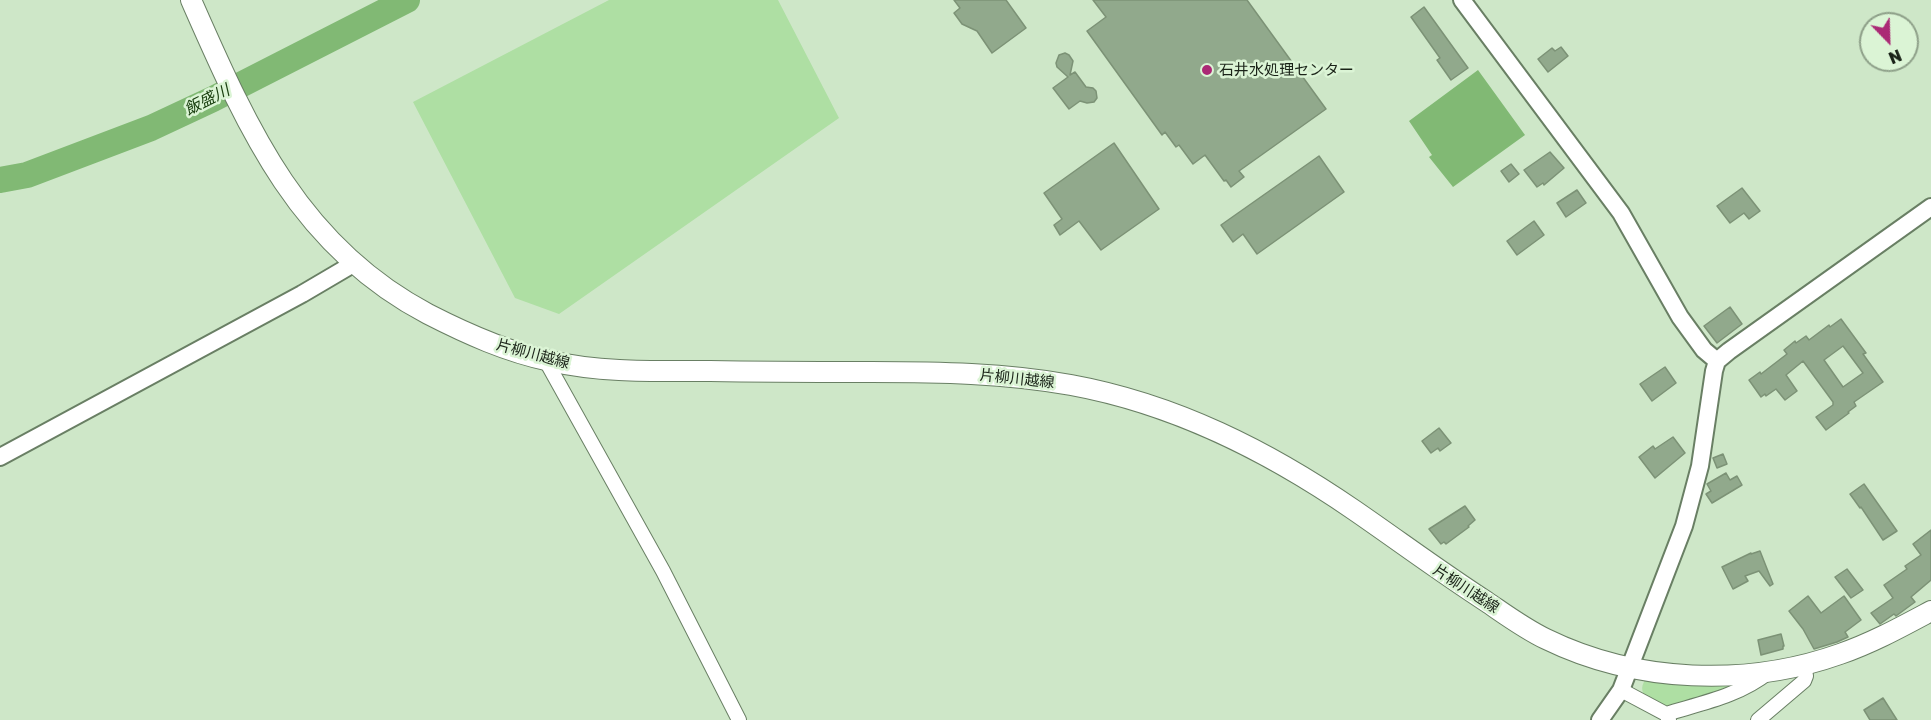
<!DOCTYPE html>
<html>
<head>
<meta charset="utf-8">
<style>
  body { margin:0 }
  #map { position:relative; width:1931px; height:720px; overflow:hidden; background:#cee7c8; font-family:"Golos Text",sans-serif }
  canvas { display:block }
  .north { position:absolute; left:1859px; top:12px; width:60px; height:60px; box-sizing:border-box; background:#dbf4d5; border:2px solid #8ea089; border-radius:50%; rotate:157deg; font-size:16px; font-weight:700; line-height:24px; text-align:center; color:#1a2318 }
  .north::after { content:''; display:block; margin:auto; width:21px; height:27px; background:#ab2975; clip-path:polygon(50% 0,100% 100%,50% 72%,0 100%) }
</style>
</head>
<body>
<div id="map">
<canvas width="1931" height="720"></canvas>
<div class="north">N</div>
</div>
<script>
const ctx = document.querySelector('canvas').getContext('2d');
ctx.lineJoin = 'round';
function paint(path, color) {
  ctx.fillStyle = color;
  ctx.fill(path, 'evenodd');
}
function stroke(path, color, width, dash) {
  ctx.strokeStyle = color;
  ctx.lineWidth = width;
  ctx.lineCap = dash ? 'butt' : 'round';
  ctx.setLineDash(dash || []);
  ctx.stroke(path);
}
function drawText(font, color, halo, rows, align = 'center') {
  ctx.font = font + ' "Golos Text","Noto Sans JP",sans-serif';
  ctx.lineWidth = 5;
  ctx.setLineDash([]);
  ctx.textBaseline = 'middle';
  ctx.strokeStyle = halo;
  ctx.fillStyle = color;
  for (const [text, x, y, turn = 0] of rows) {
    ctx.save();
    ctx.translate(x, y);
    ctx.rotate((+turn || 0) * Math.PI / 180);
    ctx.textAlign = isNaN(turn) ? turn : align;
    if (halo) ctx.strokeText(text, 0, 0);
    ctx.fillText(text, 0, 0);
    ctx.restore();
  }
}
paint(new Path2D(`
  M 609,0 L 778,0 L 839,118 L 559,314 L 515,298 L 413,102 Z
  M 1645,680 L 1735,683 L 1735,687 L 1665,709 C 1654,702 1635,696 1645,680 Z`), '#aedfa3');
paint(new Path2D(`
  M 1478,70 L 1525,135 L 1453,187 L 1429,157 L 1432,155 L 1409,121 Z`), '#81b974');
stroke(new Path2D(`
  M 0,180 L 27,175 L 151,128 L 213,99 L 407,0`), '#81b974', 26);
const building = new Path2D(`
  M 954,0 L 1006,0 L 1026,28 L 992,53 L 977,31 L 962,24 L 954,13 L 960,8 Z
  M 1093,0 L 1247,0 L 1326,109 L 1239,171 L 1244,177 L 1231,187 L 1226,180 L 1224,181 L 1205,155 L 1193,164 L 1179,145 L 1176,147 L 1165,132 L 1162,135 L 1087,31 L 1106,17 Z
  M 1424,7 L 1468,68 L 1451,80 L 1437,60 L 1440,58 L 1411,17 Z
  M 1561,47 L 1568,56 L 1548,72 L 1538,59 L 1552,48 L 1555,51 Z
  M 1065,53 L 1069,55 L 1073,61 L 1070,75 L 1075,72 L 1086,87 L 1093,88 L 1096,91 L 1097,98 L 1094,102 L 1087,103 L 1080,101 L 1069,109 L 1053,88 L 1068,77 L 1057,67 L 1056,63 L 1059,55 Z
  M 1114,143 L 1159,209 L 1101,250 L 1079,221 L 1060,235 L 1054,225 L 1062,219 L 1044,193 Z
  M 1550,152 L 1564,168 L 1544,185 L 1543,183 L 1537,187 L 1524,170 Z
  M 1319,156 L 1344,192 L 1257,254 L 1243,234 L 1233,242 L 1221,225 Z
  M 1511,164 L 1519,174 L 1509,182 L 1501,171 Z
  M 1742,188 L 1760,211 L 1749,219 L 1744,213 L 1730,223 L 1717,206 Z
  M 1577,190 L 1586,203 L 1566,217 L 1557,203 Z
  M 1534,221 L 1544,235 L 1517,255 L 1507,241 Z
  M 1730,307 L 1742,324 L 1717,343 L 1704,326 Z
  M 1841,319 L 1866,353 L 1863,354 L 1883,382 L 1854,402 L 1856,406 L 1848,412 L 1849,413 L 1826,430 L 1816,417 L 1833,405 L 1833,402 L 1803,361 L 1786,375 L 1797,391 L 1785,400 L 1776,389 L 1766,396 L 1765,394 L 1761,397 L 1749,380 L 1760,372 L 1761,374 L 1787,354 L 1784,350 L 1795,341 L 1796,343 L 1806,336 L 1809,340 L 1829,325 L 1830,327 ZM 1843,346 L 1863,373 L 1843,387 L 1824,360 Z
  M 1665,367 L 1676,383 L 1652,401 L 1640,384 Z
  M 1439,428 L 1451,443 L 1440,451 L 1438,448 L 1431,453 L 1422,441 Z
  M 1673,437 L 1685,453 L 1655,478 L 1639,457 L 1653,446 L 1655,449 Z
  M 1723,454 L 1727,464 L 1717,468 L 1713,458 Z
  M 1726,473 L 1730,480 L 1737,476 L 1742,485 L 1712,503 L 1706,494 L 1711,491 L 1707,484 Z
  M 1864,484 L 1897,531 L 1883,540 L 1861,507 L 1860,508 L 1850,494 Z
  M 1465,506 L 1475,520 L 1468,526 L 1469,527 L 1446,544 L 1444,542 L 1441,544 L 1429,529 Z
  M 1931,530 L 1931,580 L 1911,597 L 1915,602 L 1896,616 L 1894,614 L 1880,624 L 1871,613 L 1893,598 L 1884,585 L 1907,569 L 1905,566 L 1921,555 L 1913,544 Z
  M 1760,551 L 1773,584 L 1770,586 L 1759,571 L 1745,576 L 1748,581 L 1733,589 L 1722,567 L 1751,553 L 1751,554 Z
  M 1847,569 L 1863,590 L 1851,598 L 1835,577 Z
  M 1808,596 L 1821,613 L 1844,596 L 1861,620 L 1845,632 L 1848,637 L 1837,642 L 1814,649 L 1803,629 L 1789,611 Z
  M 1781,634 L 1784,646 L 1783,646 L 1783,649 L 1761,655 L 1758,640 Z
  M 1883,698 L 1897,720 L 1870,720 L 1864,710 Z`);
paint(building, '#91a98c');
stroke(building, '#7c9276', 1.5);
const minor = new Path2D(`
  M 546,361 L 663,571 L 739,720
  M 1621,690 L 1666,714 L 1669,720
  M 1666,714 C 1702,703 1739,696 1769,672
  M 1758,720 L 1804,681 L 1806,676 L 1804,665`);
const tertiary = new Path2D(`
  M 1462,0 L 1621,213 L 1680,317 L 1704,350 L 1717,361
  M 0,457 L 302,294 L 353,264
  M 1600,720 L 1621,690 L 1684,526 L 1700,466 L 1714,371 L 1717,361 L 1729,351 L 1931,207`);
const secondary = new Path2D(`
  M 191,0 C 247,127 298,246 428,314 C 467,334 507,352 550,361 C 602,373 656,371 710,371 C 764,372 817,372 871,372 C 938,372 1005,373 1071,385 C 1175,404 1268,451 1354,510 C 1399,541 1442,573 1487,602 C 1506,615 1525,629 1546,639 C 1636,683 1747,687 1840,654 C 1872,643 1901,627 1931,611`);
stroke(minor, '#697f64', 16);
stroke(tertiary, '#697f64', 20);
stroke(secondary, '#697f64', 22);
stroke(minor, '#fff', 14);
stroke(tertiary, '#fff', 16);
stroke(secondary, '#fff', 20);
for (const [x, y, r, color] of [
  [1207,70,6,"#ab2975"]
]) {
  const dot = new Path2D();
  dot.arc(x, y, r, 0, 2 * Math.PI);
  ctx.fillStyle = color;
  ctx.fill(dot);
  stroke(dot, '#dbf4d5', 2);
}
drawText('15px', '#1a2318', '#dbf4d5', [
  ["石井水処理センター",1219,70]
], 'left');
drawText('15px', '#1a2318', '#dbf4d5', [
  ["片柳川越線",533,354,15],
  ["片柳川越線",1017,379,6],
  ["片柳川越線",1466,589,33]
]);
drawText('italic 16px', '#1b4011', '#dbf4d5', [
  ["飯盛川",207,100,-27]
]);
</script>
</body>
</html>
